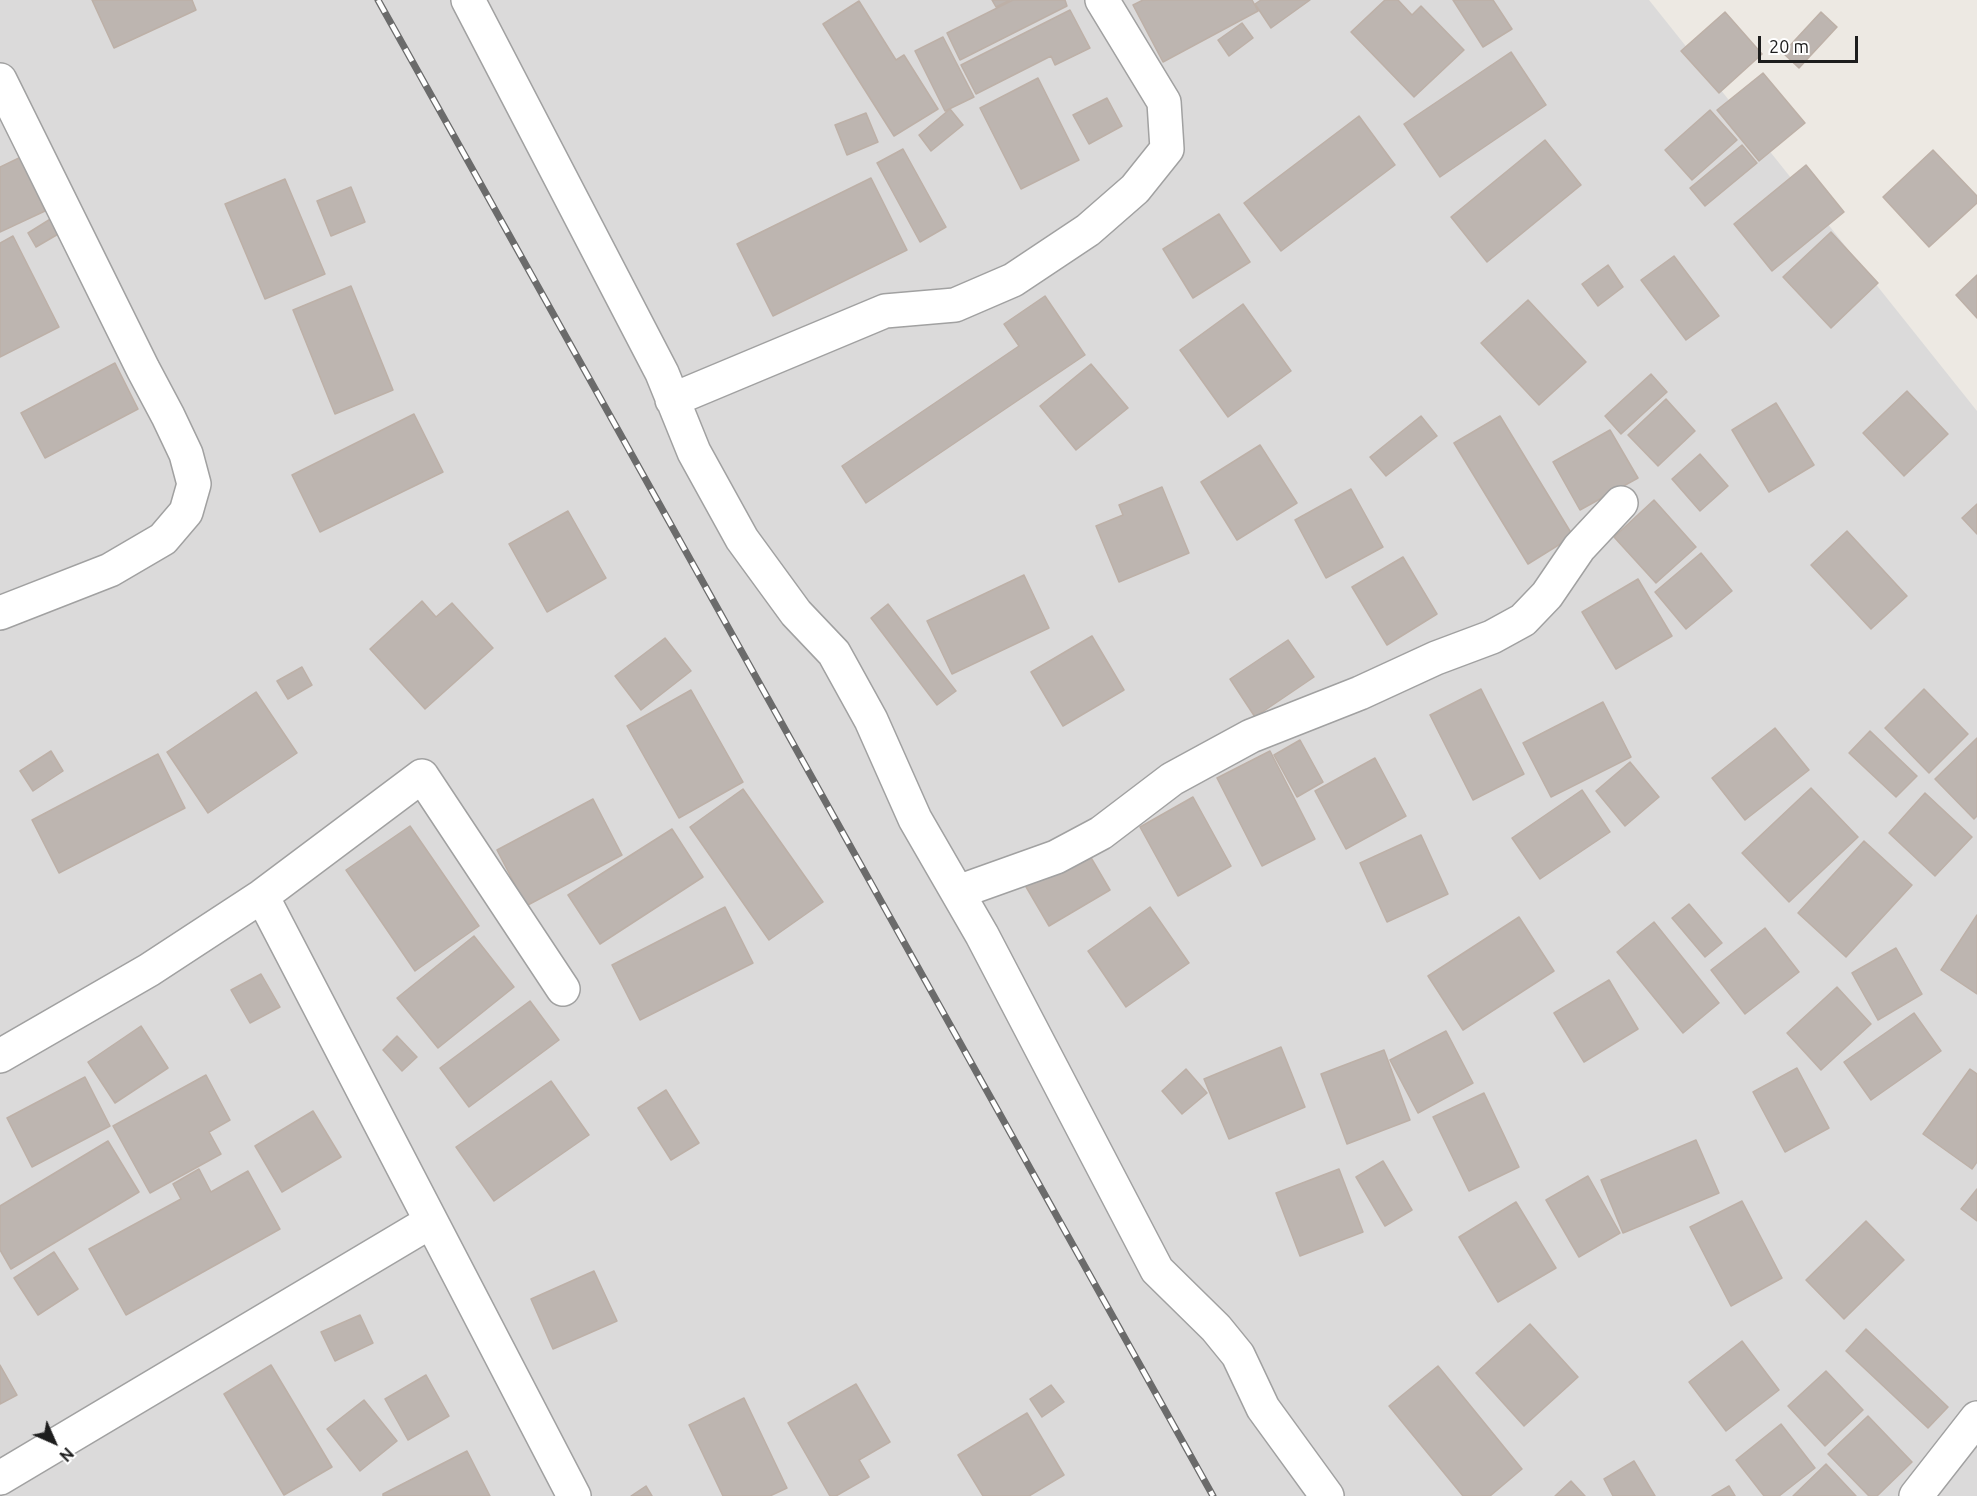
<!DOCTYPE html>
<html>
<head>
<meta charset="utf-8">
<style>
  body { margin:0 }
  #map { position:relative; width:1977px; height:1496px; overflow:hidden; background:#ede9e3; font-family:Ubuntu,sans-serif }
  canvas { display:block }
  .north { position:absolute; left:24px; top:1412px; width:60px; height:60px; -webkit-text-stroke:4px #fff; paint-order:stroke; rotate:135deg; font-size:16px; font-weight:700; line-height:24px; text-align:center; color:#1d1d1d }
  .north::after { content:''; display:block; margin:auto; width:21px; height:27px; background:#1d1d1d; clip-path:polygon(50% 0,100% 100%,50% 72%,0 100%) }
  .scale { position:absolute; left:1758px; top:36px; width:100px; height:27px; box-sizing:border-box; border:3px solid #1d1d1d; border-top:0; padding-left:8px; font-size:18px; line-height:21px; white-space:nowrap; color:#1d1d1d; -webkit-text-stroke:4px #fff; paint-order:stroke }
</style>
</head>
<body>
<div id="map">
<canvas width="1977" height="1496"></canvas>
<div class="north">N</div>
<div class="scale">20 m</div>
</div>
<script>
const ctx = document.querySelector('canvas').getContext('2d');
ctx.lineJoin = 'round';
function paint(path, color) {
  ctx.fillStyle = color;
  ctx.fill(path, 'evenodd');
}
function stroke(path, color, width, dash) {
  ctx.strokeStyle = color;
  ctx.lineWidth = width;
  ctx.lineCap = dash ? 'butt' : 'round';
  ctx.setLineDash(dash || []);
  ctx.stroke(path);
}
paint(new Path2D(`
  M 0,0 L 1649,0 L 1977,411 L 1977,1496 L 0,1496 Z`), '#dbdada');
const building = new Path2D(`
  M 92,0 L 192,0 L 196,10 L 114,48 Z
  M 992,0 L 1010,0 L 996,7 Z
  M 1013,0 L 1065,0 L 1067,6 L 960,60 L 947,33 Z
  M 1143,0 L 1252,0 L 1258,11 L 1163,62 L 1133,5 Z
  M 1261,0 L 1310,0 L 1271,28 L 1255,4 Z
  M 1385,0 L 1398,0 L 1412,15 L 1421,6 L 1464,50 L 1414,97 L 1351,32 Z
  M 1453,0 L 1493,0 L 1512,29 L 1483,47 Z
  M 859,1 L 896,60 L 904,55 L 938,109 L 894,136 L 823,24 Z
  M 1070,10 L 1090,48 L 1055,65 L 1051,56 L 976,94 L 961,65 Z
  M 1725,12 L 1762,54 L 1719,93 L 1681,51 Z
  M 1821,12 L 1837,27 L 1799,68 L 1783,53 Z
  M 1242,23 L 1253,38 L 1229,56 L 1218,40 Z
  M 943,37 L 974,97 L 945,111 L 915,51 Z
  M 1511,52 L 1546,105 L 1440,177 L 1404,124 Z
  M 1763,73 L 1805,123 L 1759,161 L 1717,110 Z
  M 1038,78 L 1079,160 L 1021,189 L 980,108 Z
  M 1107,98 L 1122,126 L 1089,144 L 1073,115 Z
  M 950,109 L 963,125 L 931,151 L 919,135 Z
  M 1710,110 L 1737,140 L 1692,180 L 1665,150 Z
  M 866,113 L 878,142 L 847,155 L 835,125 Z
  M 1359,116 L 1395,165 L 1281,251 L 1244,203 Z
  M 1545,140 L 1581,185 L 1487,262 L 1451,217 Z
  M 1742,145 L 1757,163 L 1705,206 L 1690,188 Z
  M 903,149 L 946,227 L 920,242 L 877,163 Z
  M 1933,150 L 1977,196 L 1977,203 L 1929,247 L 1883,197 Z
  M 21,157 L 45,211 L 0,232 L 0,167 Z
  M 1806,165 L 1844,212 L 1772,271 L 1734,224 Z
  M 871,178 L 907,250 L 773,316 L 737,244 Z
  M 285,179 L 325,274 L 265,299 L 225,204 Z
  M 351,187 L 365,222 L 331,236 L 317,201 Z
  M 1219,214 L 1250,262 L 1193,298 L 1163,249 Z
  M 52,218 L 60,233 L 36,247 L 28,233 Z
  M 1831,232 L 1878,283 L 1831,328 L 1783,277 Z
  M 13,236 L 59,327 L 0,357 L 0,243 Z
  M 1674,256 L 1719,316 L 1686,340 L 1641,280 Z
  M 1608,265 L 1623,287 L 1598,306 L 1582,284 Z
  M 1977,275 L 1977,318 L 1956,295 Z
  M 351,286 L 393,390 L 335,414 L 293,310 Z
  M 1045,296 L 1085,355 L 866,503 L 842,466 L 1019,346 L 1004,324 Z
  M 1528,300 L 1586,362 L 1539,405 L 1481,343 Z
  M 1243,304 L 1291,371 L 1228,417 L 1180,350 Z
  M 115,363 L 138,409 L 45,458 L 21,413 Z
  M 1091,364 L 1128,408 L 1076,450 L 1040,406 Z
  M 1651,374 L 1667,392 L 1621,434 L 1605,416 Z
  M 1907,391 L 1948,434 L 1904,476 L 1863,433 Z
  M 1666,399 L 1695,431 L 1658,466 L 1628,435 Z
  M 1776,403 L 1814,465 L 1769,492 L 1732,430 Z
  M 414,414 L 443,472 L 320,532 L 292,475 Z
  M 1421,416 L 1437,436 L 1386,476 L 1370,457 Z
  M 1500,416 L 1573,536 L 1528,564 L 1454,443 Z
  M 1610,430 L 1638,478 L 1580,510 L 1553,462 Z
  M 1260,445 L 1297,503 L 1237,540 L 1201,482 Z
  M 1700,454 L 1728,486 L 1700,511 L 1672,479 Z
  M 1162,487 L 1189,553 L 1119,582 L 1096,526 L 1123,515 L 1119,505 Z
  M 1351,489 L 1383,547 L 1326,578 L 1295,520 Z
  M 1654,500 L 1696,547 L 1656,583 L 1614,537 Z
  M 1977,504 L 1977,534 L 1962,518 Z
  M 568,511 L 606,578 L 547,612 L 509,544 Z
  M 1847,531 L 1907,596 L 1871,629 L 1811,565 Z
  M 1701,553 L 1732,591 L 1686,629 L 1655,592 Z
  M 1403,557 L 1437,614 L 1387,645 L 1352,587 Z
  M 1024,575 L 1049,628 L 952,674 L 927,621 Z
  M 1638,579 L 1672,636 L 1616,669 L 1582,612 Z
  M 422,601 L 436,617 L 452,603 L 493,648 L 425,709 L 370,649 Z
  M 888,604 L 956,691 L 937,705 L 871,618 Z
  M 1092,636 L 1124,690 L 1063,726 L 1031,672 Z
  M 665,638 L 691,671 L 641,710 L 615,676 Z
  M 1288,640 L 1314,677 L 1255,717 L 1230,679 Z
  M 302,667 L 312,685 L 288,699 L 277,681 Z
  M 1481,689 L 1524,774 L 1473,800 L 1430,715 Z
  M 1924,689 L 1968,734 L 1929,773 L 1885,728 Z
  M 691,690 L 743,782 L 679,818 L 627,726 Z
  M 256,692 L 297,753 L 208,813 L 167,752 Z
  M 1603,702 L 1631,757 L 1551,797 L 1523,743 Z
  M 1775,728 L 1809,770 L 1745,820 L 1712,778 Z
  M 1870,731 L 1917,776 L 1896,797 L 1849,753 Z
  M 1977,738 L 1977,816 L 1974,819 L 1935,779 Z
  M 1300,740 L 1323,782 L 1297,797 L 1274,755 Z
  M 51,751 L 63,771 L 33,791 L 20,771 Z
  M 1270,751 L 1315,839 L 1262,866 L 1217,778 Z
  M 158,754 L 185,808 L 59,873 L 32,820 Z
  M 1375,758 L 1406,816 L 1346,849 L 1315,791 Z
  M 1630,762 L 1659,797 L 1625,826 L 1596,791 Z
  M 1811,788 L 1858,837 L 1789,902 L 1742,853 Z
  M 743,789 L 823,902 L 769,940 L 690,827 Z
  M 1582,790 L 1610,832 L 1540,879 L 1512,838 Z
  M 1925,793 L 1972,837 L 1935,876 L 1889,833 Z
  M 1193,797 L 1231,866 L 1178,896 L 1140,827 Z
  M 593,799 L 622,855 L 526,906 L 497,850 Z
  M 410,826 L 479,926 L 415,971 L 346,870 Z
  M 672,829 L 703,877 L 600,944 L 568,895 Z
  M 1421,835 L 1448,894 L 1387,922 L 1360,863 Z
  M 1864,841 L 1912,885 L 1846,957 L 1798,913 Z
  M 1083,844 L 1110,890 L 1049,926 L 1022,880 Z
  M 1689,904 L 1722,943 L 1705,957 L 1672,918 Z
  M 725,907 L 753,963 L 640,1020 L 612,965 Z
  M 1150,907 L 1189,963 L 1126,1007 L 1088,951 Z
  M 1977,915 L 1977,994 L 1941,970 Z
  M 1519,917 L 1554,971 L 1463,1030 L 1428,976 Z
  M 1654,922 L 1719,1003 L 1683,1033 L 1617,952 Z
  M 1765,928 L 1799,972 L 1745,1014 L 1711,970 Z
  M 474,936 L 514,987 L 438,1048 L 397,998 Z
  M 1896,948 L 1922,994 L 1878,1020 L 1852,973 Z
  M 261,974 L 280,1007 L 250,1023 L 231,990 Z
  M 1609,980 L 1638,1029 L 1584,1062 L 1554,1013 Z
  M 1837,987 L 1871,1024 L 1821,1070 L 1787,1033 Z
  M 530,1001 L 559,1040 L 469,1107 L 440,1068 Z
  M 1914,1013 L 1941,1051 L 1871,1100 L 1844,1062 Z
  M 141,1026 L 168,1068 L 115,1103 L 88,1062 Z
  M 1446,1031 L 1473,1083 L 1418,1113 L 1390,1060 Z
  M 397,1036 L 417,1057 L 402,1071 L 383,1050 Z
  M 1281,1047 L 1305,1107 L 1229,1139 L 1204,1079 Z
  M 1384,1050 L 1410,1120 L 1347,1144 L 1321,1074 Z
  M 1797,1068 L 1829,1128 L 1785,1152 L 1753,1092 Z
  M 1186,1069 L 1207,1093 L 1182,1114 L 1162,1091 Z
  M 1970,1069 L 1977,1074 L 1977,1162 L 1972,1169 L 1923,1134 Z
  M 206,1075 L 230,1120 L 209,1132 L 221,1154 L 150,1193 L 113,1126 Z
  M 85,1077 L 110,1126 L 32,1167 L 7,1118 Z
  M 551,1081 L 589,1135 L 494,1201 L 456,1147 Z
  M 666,1090 L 699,1143 L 671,1160 L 638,1108 Z
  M 1484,1093 L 1519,1167 L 1469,1191 L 1433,1117 Z
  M 313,1111 L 341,1157 L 282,1192 L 255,1146 Z
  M 1696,1140 L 1719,1193 L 1623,1233 L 1601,1180 Z
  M 108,1141 L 139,1192 L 11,1269 L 0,1250 L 0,1206 Z
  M 1383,1161 L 1412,1210 L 1385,1226 L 1356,1177 Z
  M 199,1169 L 211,1192 L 248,1171 L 280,1229 L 126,1315 L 89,1249 L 181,1199 L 173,1184 Z
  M 1339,1169 L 1363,1232 L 1300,1256 L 1276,1193 Z
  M 1588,1176 L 1620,1233 L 1579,1257 L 1546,1200 Z
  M 1977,1189 L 1977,1221 L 1961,1209 Z
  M 1742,1201 L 1782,1278 L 1731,1306 L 1690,1227 Z
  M 1516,1202 L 1556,1268 L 1498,1302 L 1459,1237 Z
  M 1866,1221 L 1904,1260 L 1844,1319 L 1806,1280 Z
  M 54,1252 L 78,1289 L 38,1315 L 14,1278 Z
  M 594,1271 L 617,1321 L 553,1349 L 531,1299 Z
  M 360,1315 L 373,1343 L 335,1361 L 321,1332 Z
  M 1530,1324 L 1578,1377 L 1524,1426 L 1476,1373 Z
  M 1866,1329 L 1948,1407 L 1928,1428 L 1846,1351 Z
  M 1742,1341 L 1779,1390 L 1726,1431 L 1689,1382 Z
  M 0,1365 L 17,1395 L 0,1404 Z
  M 271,1365 L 332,1467 L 284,1495 L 224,1394 Z
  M 1438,1366 L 1522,1469 L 1490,1496 L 1463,1496 L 1389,1406 Z
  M 1826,1371 L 1863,1410 L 1825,1446 L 1788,1406 Z
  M 426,1375 L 449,1416 L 408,1440 L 385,1399 Z
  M 856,1384 L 890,1442 L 859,1460 L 869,1477 L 836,1496 L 830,1496 L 788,1423 Z
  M 1051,1385 L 1064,1402 L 1042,1417 L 1030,1399 Z
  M 744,1398 L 787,1488 L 770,1496 L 723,1496 L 689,1425 Z
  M 364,1400 L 397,1441 L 360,1471 L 327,1429 Z
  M 1027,1413 L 1064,1475 L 1029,1496 L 983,1496 L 958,1455 Z
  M 1868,1416 L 1912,1462 L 1877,1496 L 1869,1496 L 1828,1454 Z
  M 1781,1424 L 1815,1468 L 1779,1496 L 1764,1496 L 1736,1460 Z
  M 467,1451 L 490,1496 L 383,1496 L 383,1494 Z
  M 1634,1461 L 1655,1496 L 1613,1496 L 1604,1479 Z
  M 1826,1464 L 1856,1496 L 1793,1496 Z
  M 1571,1481 L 1585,1496 L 1555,1496 Z
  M 646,1486 L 652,1496 L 631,1496 Z
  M 1729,1486 L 1735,1496 L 1712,1496 Z`);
paint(building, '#bdb5b0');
stroke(building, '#bdb0a7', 1.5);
const minor = new Path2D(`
  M 468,0 L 662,373 L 694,452 L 742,539 L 796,613 L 834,653 L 871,720 L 915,819 L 982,935 L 1157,1270 L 1216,1328 L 1238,1355 L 1263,1408 L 1327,1496
  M 0,80 L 143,369 L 168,416 L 186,454 L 194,484 L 186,512 L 163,539 L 110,570 L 0,613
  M 672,400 L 885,311 L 955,305 L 1013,280 L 1088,230 L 1135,189 L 1167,149 L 1164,102 L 1102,0
  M 958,892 L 1056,857 L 1101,833 L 1172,779 L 1251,736 L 1360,693 L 1436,658 L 1492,637 L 1523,620 L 1547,595 L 1579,548 L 1621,503
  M 262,896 L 574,1496
  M 0,1056 L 149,970 L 262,896 L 422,776 L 563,989
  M 0,1478 L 430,1222
  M 1916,1496 L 1977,1418`);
stroke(minor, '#a1a1a1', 36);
stroke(minor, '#fff', 33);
const rail = new Path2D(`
  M 378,0 L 1213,1496`);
stroke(rail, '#6b6b6b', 7);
stroke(rail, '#fff', 4.5, [14]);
</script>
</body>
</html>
